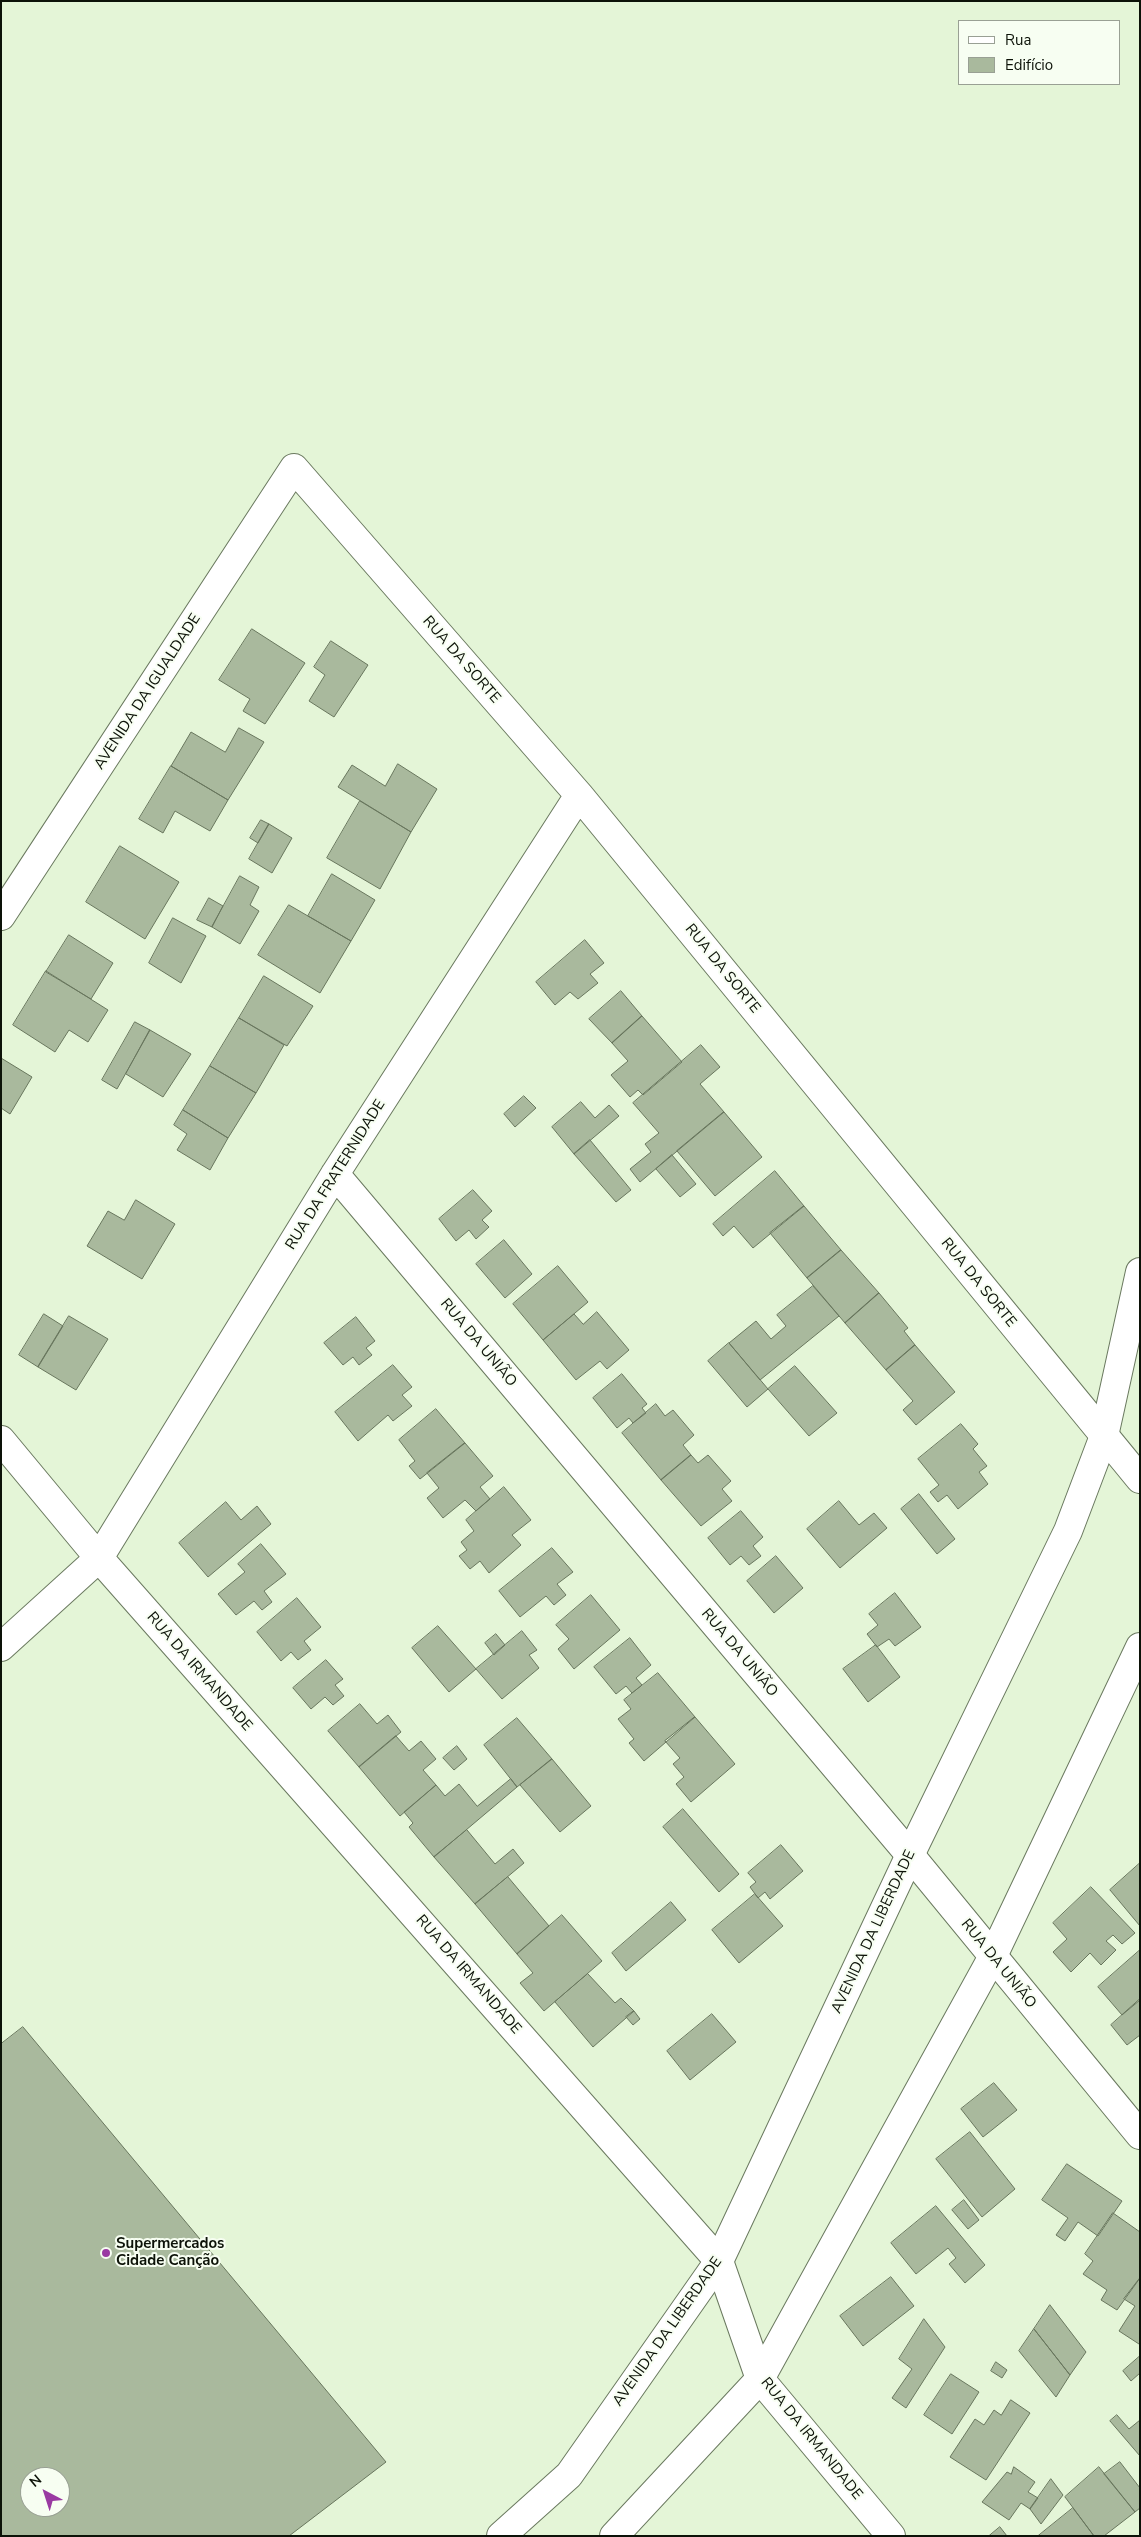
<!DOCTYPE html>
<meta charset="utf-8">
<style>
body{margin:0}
#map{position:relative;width:1141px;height:2537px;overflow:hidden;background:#e4f5d7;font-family:"Nunito Sans",sans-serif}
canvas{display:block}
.frame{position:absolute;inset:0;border:2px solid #0c1208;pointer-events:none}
.legend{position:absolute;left:958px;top:20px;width:162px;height:65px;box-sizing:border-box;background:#f7fef2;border:1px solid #99a094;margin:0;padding:6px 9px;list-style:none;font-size:15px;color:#0c1208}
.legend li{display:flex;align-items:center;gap:10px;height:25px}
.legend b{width:25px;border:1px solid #99a094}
.north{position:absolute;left:20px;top:2467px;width:50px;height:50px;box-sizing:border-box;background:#f7fef2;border:1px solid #99a094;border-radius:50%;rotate:320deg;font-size:14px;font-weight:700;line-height:20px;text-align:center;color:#0c1208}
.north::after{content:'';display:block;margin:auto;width:18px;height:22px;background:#9a3aa2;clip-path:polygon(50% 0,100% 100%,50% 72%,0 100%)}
</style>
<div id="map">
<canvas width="1141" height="2537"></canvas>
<div class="frame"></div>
<ul class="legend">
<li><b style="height:6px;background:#fff"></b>Rua</li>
<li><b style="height:14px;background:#a9b99d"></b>Edifício</li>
</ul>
<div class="north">N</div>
</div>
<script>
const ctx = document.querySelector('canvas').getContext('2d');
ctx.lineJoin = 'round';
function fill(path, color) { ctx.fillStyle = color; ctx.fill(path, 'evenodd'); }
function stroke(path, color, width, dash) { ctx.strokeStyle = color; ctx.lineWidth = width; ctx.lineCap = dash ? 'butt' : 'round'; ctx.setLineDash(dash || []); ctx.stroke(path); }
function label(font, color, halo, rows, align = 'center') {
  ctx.font = font + ' "Nunito Sans",sans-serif'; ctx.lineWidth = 4; ctx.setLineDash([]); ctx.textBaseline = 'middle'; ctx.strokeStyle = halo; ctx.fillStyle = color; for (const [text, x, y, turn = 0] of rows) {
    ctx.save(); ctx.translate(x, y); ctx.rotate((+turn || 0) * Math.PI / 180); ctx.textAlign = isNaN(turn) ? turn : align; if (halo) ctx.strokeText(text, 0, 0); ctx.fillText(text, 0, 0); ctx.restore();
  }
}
const building = new Path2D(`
 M252,629l53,34 -40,61 -22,-13 7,-12 -31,-19z
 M331,641l37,24 -34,52 -25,-16 16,-26 -11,-8z
 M239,728l25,14 -36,58 -57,-34 20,-34 34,20z
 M398,764l39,25 -26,43 -73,-45 14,-22 33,21z
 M171,766l57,34 -18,31 -35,-20 -12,22 -24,-14z
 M360,801l51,31 -31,57 -53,-31z
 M261,820l8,4 -11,19 -8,-5z
 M269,824l23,14 -20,35 -23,-14z
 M120,846l59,36 -34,57 -59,-37z
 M332,874l43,26 -24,41 -43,-25z
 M240,876l19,11 -9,18 9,6 -19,33 -28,-17z
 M209,898l14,8 -11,21 -15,-7z
 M289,905l62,36 -31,52 -62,-38z
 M173,918l33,18 -25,47 -32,-20z
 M69,935l44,28 -22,36 -45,-27z
 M585,940l19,23 -14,11 8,9 -20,16 -8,-7 -15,13 -19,-23z
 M46,971l62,39 -20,32 -19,-12 -14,22 -42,-27z
 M264,976l49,30 -26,40 -48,-28z
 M621,991l21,25 -30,27 -23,-24z
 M642,1016l40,46 -39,33 -5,-5 -8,7 -19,-22 17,-14 -16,-18z
 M239,1018l45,27 -28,48 -46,-27z
 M135,1022l15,8 -33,59 -15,-9z
 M150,1030l41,24 -28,43 -37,-23z
 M701,1045l19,22 -20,17 24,28 -84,70 -10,-13 21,-17 -6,-8 14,-11 -26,-30z
 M1,1058l31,19 -22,37 -9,-6z
 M210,1066l46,27 -28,45 -45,-28z
 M524,1096l12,12 -21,19 -11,-13z
 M581,1102l14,16 14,-13 10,11 -45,38 -22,-27z
 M183,1110l45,28 -18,32 -33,-20 10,-16 -13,-9z
 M724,1112l38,45 -47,39 -38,-45z
 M590,1140l41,50 -15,12 -42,-48z
 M672,1155l24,29 -16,13 -24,-28z
 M775,1171l29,35 -51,42 -19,-22 -11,10 -10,-12z
 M473,1190l19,21 -10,9 7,7 -13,12 -7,-9 -13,11 -17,-22z
 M136,1200l39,24 -33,55 -55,-33 21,-35 16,9z
 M804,1206l37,44 -34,28 -37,-45z
 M504,1240l28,34 -27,24 -29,-34z
 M841,1250l38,43 -34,30 -38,-45z
 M558,1266l30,36 -45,38 -30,-36z
 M813,1286l26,30 -79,64 -31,-37 27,-22 15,18 15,-13 -9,-11z
 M879,1293l29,35 -4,3 11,14 -29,25 -41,-47z
 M597,1312l32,38 -22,19 -7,-8 -24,19 -33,-40 31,-26 9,10z
 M44,1314l19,12 -25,41 -19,-12z
 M69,1316l39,23 -32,51 -38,-23z
 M356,1317l19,24 -9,7 6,7 -13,10 -6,-8 -10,8 -19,-22z
 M729,1343l39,46 -21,18 -39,-46z
 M915,1345l40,47 -39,33 -13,-15 10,-9 -27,-31z
 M393,1365l19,22 -10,8 10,11 -19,15 -5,-6 -30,26 -23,-29z
 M795,1366l42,47 -28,23 -41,-47z
 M622,1374l25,30 -5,4 4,5 -13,10 -4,-5 -12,10 -24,-30z
 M656,1404l9,12 8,-6 21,25 -11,10 8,10 -30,25 -39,-47z
 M436,1409l29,34 -45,36 -11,-13 6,-5 -16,-21z
 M961,1424l17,20 -5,5 14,17 -8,6 9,12 -30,25 -11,-14 -9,7 -8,-10 9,-7 -21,-26z
 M465,1443l28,33 -13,11 10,12 -14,12 -11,-11 -22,18 -16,-20 12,-10 -12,-15z
 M691,1455l7,8 10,-8 23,26 -9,8 10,12 -31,25 -40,-46z
 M504,1487l27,33 -19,15 9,10 -32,28 -9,-12 -10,8 -11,-13 8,-6 -6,-8 13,-11 -8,-11z
 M919,1494l36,45 -18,15 -36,-45z
 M839,1501l20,24 15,-12 13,15 -47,40 -33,-39z
 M226,1502l15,18 16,-14 14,18 -63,53 -29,-34z
 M741,1511l22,26 -10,9 8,10 -12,9 -8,-9 -11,9 -22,-27z
 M261,1544l25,30 -22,17 8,11 -10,8 -8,-9 -18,14 -18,-21 27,-22 -7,-8z
 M552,1548l21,24 -16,12 9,11 -12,10 -8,-9 -26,21 -21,-26z
 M776,1556l27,32 -29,25 -27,-32z
 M895,1593l26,34 -26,19 -6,-7 -12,8 -10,-13 11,-9 -9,-11z
 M591,1595l29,35 -46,39 -16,-20 11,-10 -13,-14z
 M297,1598l24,29 -17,14 7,9 -13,10 -7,-8 -10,9 -24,-29z
 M438,1626l38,43 -27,23 -37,-44z
 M522,1631l15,19 -8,5 10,13 -37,31 -26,-30z
 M496,1634l9,11 -11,10 -9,-12z
 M630,1638l21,27 -15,13 6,7 -10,8 -6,-7 -10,8 -22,-27z
 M876,1645l24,32 -32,25 -25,-33z
 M326,1660l17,19 -8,6 9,11 -11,9 -8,-8 -14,12 -18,-21z
 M658,1673l37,44 -51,44 -15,-18 5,-4 -16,-20 13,-10 -7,-9z
 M360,1704l17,20 11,-9 13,17 -42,35 -31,-36z
 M695,1717l40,47 -44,38 -15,-18 8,-7 -11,-13 7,-6 -15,-17z
 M517,1718l35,41 -35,28 -33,-42z
 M396,1736l13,15 12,-10 15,18 -13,11 13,15 -36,31 -41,-49z
 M457,1746l10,13 -13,11 -11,-12z
 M552,1759l39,47 -31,26 -40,-47z
 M511,1779l6,8 -83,70 -25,-30 4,-4 -9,-11 32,-27 9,11 14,-12 18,22z
 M683,1809l56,65 -20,18 -56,-65z
 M467,1830l28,34 18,-15 11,14 -49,41 -41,-47z
 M781,1845l22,26 -33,28 -5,-7 -7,6 -8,-11 6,-5 -8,-9z
 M1140,1863v63l-30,-36z
 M508,1877l41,49 -32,28 -42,-50z
 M1091,1887l44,46 -13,11 -9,-9 -7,6 10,9 -15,15 -11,-12 -19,19 -18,-20 14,-13 -14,-16z
 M755,1894l28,32 -44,37 -27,-33z
 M671,1902l15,18 -60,51 -14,-18z
 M562,1915l40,46 -58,50 -24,-28 13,-10 -16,-19z
 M1140,1950v50l-18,15 -24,-28z
 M588,1974l27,29 6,-5 13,13 -41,36 -38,-45z
 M1140,1999v36l-13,10 -16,-20z
 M634,2011l6,8 -7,6 -7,-8z
 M712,2014l24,28 -46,38 -23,-29z
 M23,2027l363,435 -97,74h-288v-492zM30,2477h30v30h-30z
 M994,2083l23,27 -34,27 -22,-28z
 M970,2132l45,57 -33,28 -46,-58z
 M1067,2164l55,37 -24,35 -20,-14 -13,19 -9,-6 12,-17 -26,-18z
 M964,2200l15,20 -11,9 -16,-19z
 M936,2206l49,59 -20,18 -16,-19 7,-6 -8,-10 -32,26 -25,-31z
 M1113,2213l27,19v46l-23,32 -16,-10 6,-10 -24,-16 10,-13 -8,-7z
 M891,2277l23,29 -51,40 -23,-30z
 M1140,2278v65l-1,1 -20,-13 16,-25 -11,-7z
 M1050,2305l36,47 -16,23 -36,-46z
 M924,2319l21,28 -39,61 -14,-10 20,-29 -13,-10z
 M1034,2329l36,46 -14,22 -37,-46z
 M1140,2356v17l-9,8 -8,-10z
 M996,2362l11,8 -5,8 -11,-7z
 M951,2374l28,18 -27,42 -28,-19z
 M1011,2400l19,13 -44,67 -36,-23 25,-38 9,6 10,-15 7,5z
 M1117,2415l12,14 11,-9v36l-30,-35z
 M1120,2462l20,26v20l-5,4 -31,-38z
 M1014,2467l21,15 -7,10 10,6 -8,11 -9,-6 -12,17 -27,-18 25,-30 4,2z
 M1099,2467l36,45 -31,24h-10l-29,-39z
 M1051,2479l12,16 -22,29 -11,-15z
 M1073,2508l21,28h-56z
 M1000,2527l7,9h-18z`);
const street = new Path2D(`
 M1,916l293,-448 285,327 561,684
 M335,1174l575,681 230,280
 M1,1440l98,118 620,703 41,118 131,157
 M1,1647l98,-89 236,-384 244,-379`);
const secondary = new Path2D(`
 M501,2536l68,-61 150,-214 191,-406 158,-324 36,-95 36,-164
 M614,2536l146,-157 232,-421 148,-311`);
const markers = [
 [106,2253,5,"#9a3aa2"]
];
const streetNames = [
 ["RUA DA SORTE",461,660,49],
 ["AVENIDA DA IGUALDADE",148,692,-57],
 ["RUA DA SORTE",722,969,51],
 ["RUA DA FRATERNIDADE",336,1175,-58],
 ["RUA DA SORTE",978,1283,51],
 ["RUA DA UNIÃO",478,1343,50],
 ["RUA DA UNIÃO",739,1653,50],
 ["RUA DA IRMANDADE",199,1672,49],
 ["AVENIDA DA LIBERDADE",874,1932,-65],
 ["RUA DA UNIÃO",998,1964,51],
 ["RUA DA IRMANDADE",468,1975,49],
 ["AVENIDA DA LIBERDADE",668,2332,-55],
 ["RUA DA IRMANDADE",811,2439,51]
];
const poiNames = [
 ["Supermercados",116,2244],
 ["Cidade Canção",116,2261]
];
fill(building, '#a9b99d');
stroke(building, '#68765d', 1);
stroke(street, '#6a795f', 30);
stroke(secondary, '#6a795f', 30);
stroke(street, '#fff', 28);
stroke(secondary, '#fff', 28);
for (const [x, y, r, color] of markers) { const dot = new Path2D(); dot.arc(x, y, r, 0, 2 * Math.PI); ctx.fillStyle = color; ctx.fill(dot); stroke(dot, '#f7fef2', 2); }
label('15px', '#0c1208', '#f7fef2', streetNames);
label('bold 15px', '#0c1208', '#f7fef2', poiNames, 'left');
</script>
